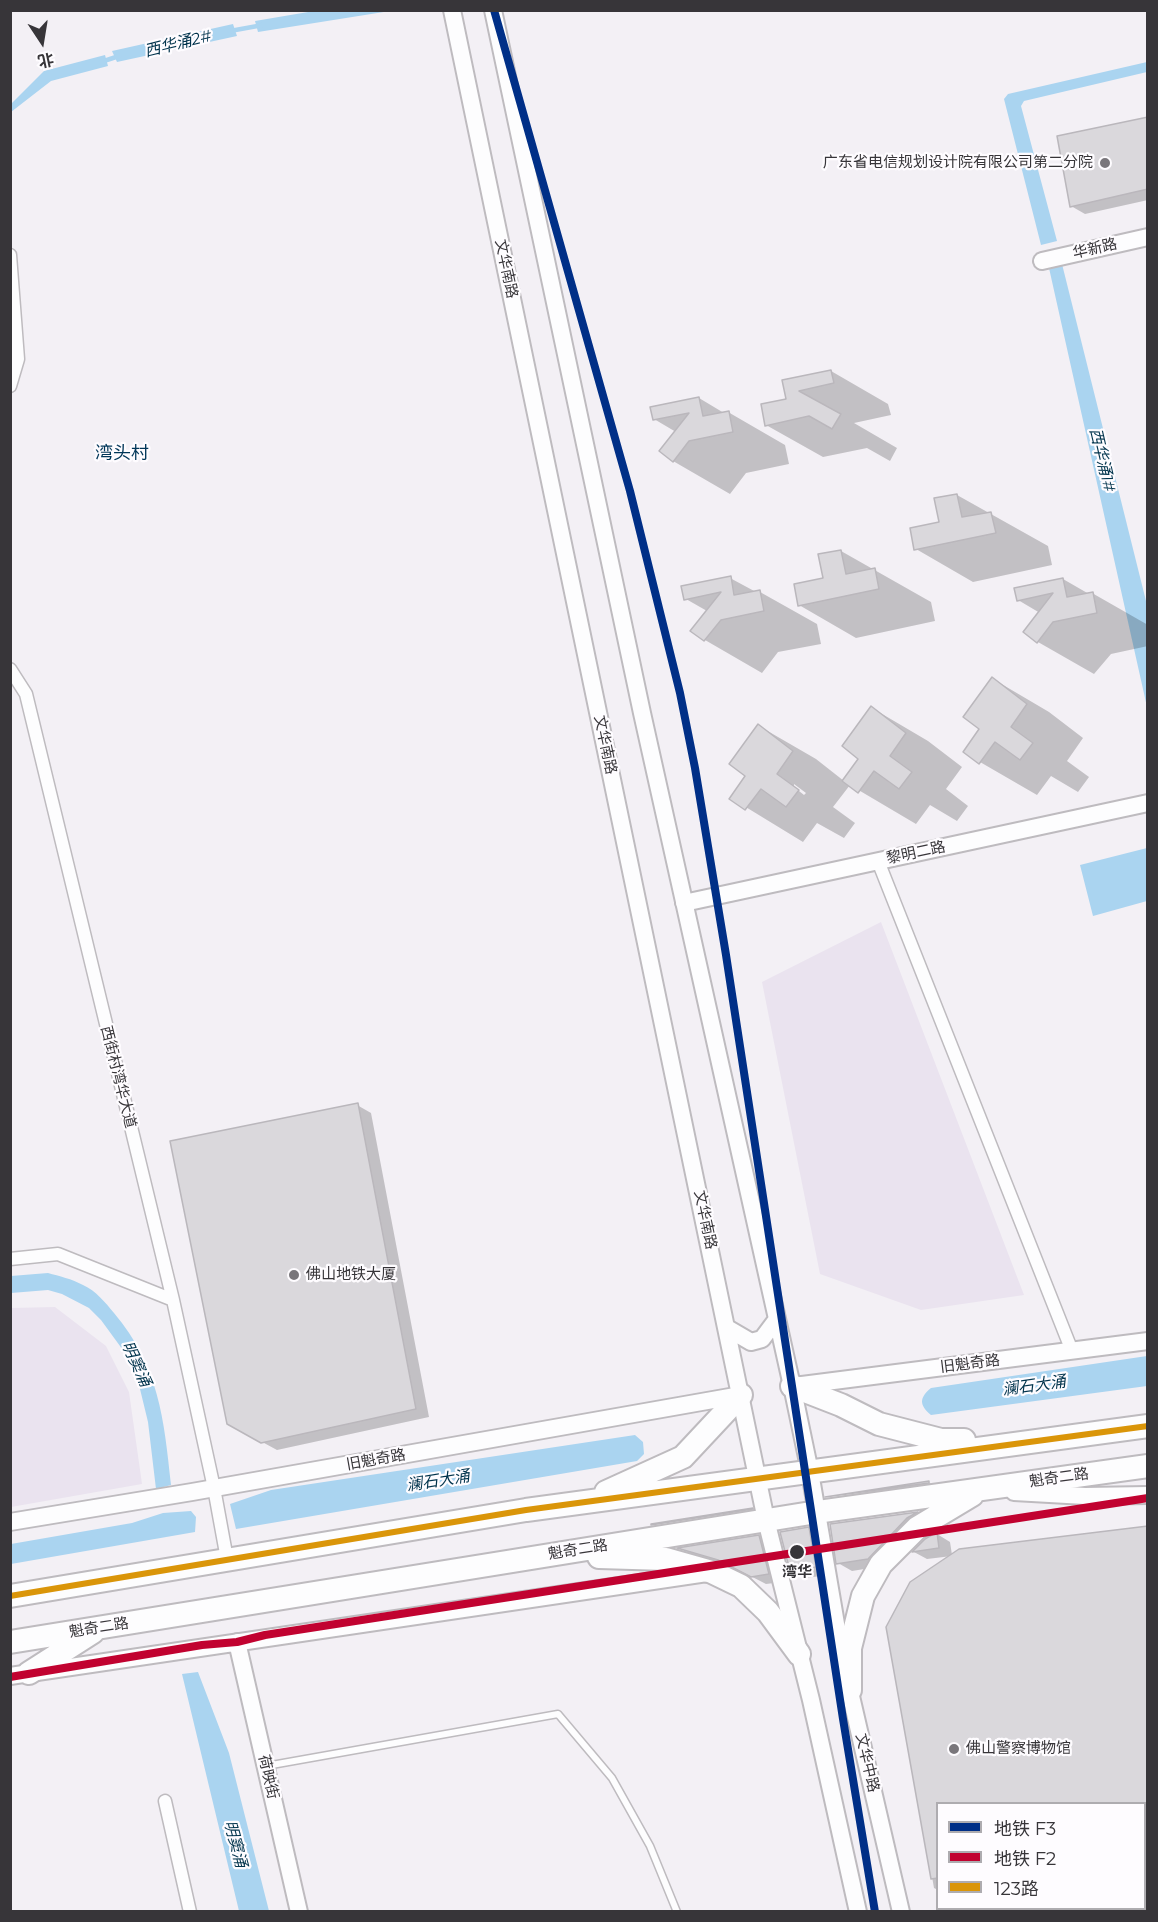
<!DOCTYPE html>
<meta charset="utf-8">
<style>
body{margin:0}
#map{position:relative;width:1158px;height:1922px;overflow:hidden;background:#f3f0f5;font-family:Montserrat,"Noto Sans SC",sans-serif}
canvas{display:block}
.frame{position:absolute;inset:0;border:12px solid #373539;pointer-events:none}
.legend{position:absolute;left:936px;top:1802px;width:210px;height:108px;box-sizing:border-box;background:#fefcff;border:2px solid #aeacb0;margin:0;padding:8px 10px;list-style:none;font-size:18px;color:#373539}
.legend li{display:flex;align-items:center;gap:12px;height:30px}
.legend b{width:30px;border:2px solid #aeacb0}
.north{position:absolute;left:12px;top:12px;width:60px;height:60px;-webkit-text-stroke:4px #fefcff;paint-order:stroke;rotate:168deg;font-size:16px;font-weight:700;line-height:24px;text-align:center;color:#373539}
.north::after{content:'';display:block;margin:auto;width:21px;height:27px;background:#373539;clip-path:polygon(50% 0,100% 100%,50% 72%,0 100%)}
</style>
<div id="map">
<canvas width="1158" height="1922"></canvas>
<div class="frame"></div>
<ul class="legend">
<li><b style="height:8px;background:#002f87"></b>地铁 F3</li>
<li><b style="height:8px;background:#c10230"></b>地铁 F2</li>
<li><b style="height:8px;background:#da9509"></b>123路</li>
</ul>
<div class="north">北</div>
</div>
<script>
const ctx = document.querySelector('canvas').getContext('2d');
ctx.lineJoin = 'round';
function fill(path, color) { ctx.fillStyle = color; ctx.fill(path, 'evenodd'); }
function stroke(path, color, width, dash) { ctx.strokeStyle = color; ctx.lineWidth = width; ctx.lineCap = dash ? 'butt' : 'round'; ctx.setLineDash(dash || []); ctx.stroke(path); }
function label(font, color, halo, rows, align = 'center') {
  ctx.font = font + ' Montserrat,"Noto Sans SC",sans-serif'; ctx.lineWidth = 4.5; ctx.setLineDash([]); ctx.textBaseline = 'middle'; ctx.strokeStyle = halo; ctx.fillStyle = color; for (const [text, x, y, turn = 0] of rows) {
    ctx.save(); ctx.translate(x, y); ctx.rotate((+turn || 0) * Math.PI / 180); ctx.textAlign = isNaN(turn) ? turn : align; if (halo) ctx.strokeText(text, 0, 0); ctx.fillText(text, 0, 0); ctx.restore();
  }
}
const built = new Path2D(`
 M881,922l143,373 -103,15 -101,-36 -58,-292z
 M55,1307l51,39 23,46 13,92 -131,23v-199z`);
const water = new Path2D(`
 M314,11v-1l76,1 -132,21 -3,-11z
 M233,24l4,12 -120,26 -5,-11z
 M105,55l3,11 -57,15 -40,31v-8l33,-33z
 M1147,62v10l-123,29 -3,5 36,135 -16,4 -37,-146 4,-5z
 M1062,264l85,341v102l-98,-439z
 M1147,848v53l-54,15 -13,-51z
 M48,1273c11,3 24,6 35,12 13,6 22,17 31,28 45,53 50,106 57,172l-15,4 -8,-67 -8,-33 -12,-32 -27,-37 -12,-12 -27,-14 -14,-4 -37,3v-17z
 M1147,1356v30l-216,29c-12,-10 -12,-17 0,-27z
 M635,1435l8,7 1,12 -7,7 -401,68 -6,-25 41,-14z
 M191,1511l5,6 -1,15 -184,32v-20l121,-21 31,-10z
 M198,1672l31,81 40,158h-30l-57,-237z`);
const shadow = new Path2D(`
 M1148,119v81l-63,14 -14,-8z
 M831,371l57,33 3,11 -37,8 43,25 -7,13 -23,-13 -44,9 -57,-32 22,-25 -4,-19z
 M699,398l25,15 4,-1 57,33 4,19 -43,9 -16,21 -57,-33 3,-29 -22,-13z
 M957,495l91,51 4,19 -79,17 -57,-33 25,-26z
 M841,551l90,51 4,19 -79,17 -57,-33 25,-25z
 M730,578l26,14h4l57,32 4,20 -43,8 -16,21 -57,-33 -13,-10 15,-19 -21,-12z
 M1063,579l26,15 3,-1 56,32v21l-37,8 -17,20 -56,-32 2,-29 -22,-13z
 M993,679l56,33 34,26 -16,23 22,16 -11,15 -27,-16 -14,19 -57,-33z
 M872,708l56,33 34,26 -16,22 22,17 -11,15 -27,-16 -14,19 -66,-39 -17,22 22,16 -11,15 -27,-15 -14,19 -72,-44 16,-22 12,-50 57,33 28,22 16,-23zM794,784l12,9 -2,2 -10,-8z
 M357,1105l14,8 58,304 -152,33 -37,-20z
 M928,1482l14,8 -102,14 -11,-6z
 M753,1510l11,6 -97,16 -11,-6z
 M918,1513l12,7 -47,46 -31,5 -14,-8 -7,-38z
 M1148,1527v325l-4,1v-49h-206v86l-4,-2 -46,-261 64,-71 -25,3 -13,-7 12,-12 11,-6 13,8 2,13z
 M808,1529l14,8 7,38 -24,3 -14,-8z
 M759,1537l14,8 9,37 -16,2 -33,-17 -40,-12 -11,-6z`);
const stream = new Path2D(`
 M230,31l33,-6
 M101,62l18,-6`);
const building = new Path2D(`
 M1148,117v72l-78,18 -13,-71z
 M831,370l3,13 -35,8 42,23 -9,15 -23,-13 -44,10 -4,-22 25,-5 -4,-19z
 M699,397l4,19 26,-5 4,21 -44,9 -16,21 -14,-11 30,-38 -36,7 -3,-13z
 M957,494l5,23 29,-5 5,21 -82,17 -4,-22 29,-6 -5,-24z
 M841,550l5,24 29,-6 4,21 -81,17 -4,-22 29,-6 -5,-24z
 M731,576l3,19 26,-5 4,21 -43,9 -17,21 -14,-10 31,-39 -37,8 -3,-14z
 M1063,578l4,19 26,-5 4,21 -44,9 -16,21 -14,-11 30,-39 -36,8 -3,-13z
 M992,677l35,27 -16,23 22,16 -13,17 -25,-18 -16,22 -16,-12 16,-23 -16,-12z
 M871,706l35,27 -16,23 22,16 -13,17 -25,-18 -16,22 -16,-12 16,-22 -16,-13z
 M758,724l35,27 -16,23 22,16 -13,17 -25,-18 -16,21 -16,-11 16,-23 -16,-12z
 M358,1103l58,306 -155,34 -34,-19 -57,-283z
 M929,1481v2l-104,14z
 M753,1508v1l-102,16v-1z
 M918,1512l-11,6 -39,41 -32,5 -6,-40z
 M1148,1526v277h-210v75l-7,1 -45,-252 24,-45 49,-33z
 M809,1527l7,40 -26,4 -10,-39z
 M937,1532l2,16 -27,4 13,-13z
 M759,1535l10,39 -18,3 -33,-17 -41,-12z`);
const lane = new Path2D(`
 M266,1766l292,-52 54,64 38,68 27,66`);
const street = new Path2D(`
 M10,255l8,104 -8,27
 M10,669l16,25 147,606 41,188 13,71
 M878,861l194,490
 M10,1259l48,-5 115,46
 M165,1801l25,111`);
const secondary = new Path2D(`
 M452,10l314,1510 45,180 47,212
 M493,10l149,703 150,673 18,86 31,181 60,259
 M1042,261l106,-24
 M684,903l464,-100
 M727,1328l24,14 11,-3 15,-20
 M794,1386l354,-45
 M1014,1492l71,4 63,-1
 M10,1522l182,-30 549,-97
 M237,1642l62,270
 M10,1676l697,-103`);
const highway = new Path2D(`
 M792,1386l49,19 38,19 62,16h23
 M606,1492l77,-35 58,-62
 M599,1557l67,2 46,13 29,14 27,26 31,42
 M10,1596l516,-86 622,-84
 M10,1642l807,-130 331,-46
 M29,1673l64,-41
 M850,1690v-42l13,-52 18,-32 36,-36 55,-33`);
const bus1 = new Path2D(`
 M10,1596l516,-86 622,-84`);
const metro1 = new Path2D(`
 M494,10l136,481 50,202 15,75 31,187 117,764 32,193`);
const metro2 = new Path2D(`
 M10,1677l192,-32 35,-3 28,-7 883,-137`);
const markers = [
 [1105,163,6,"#79767b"],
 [294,1275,6,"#79767b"],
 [797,1552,8,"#373539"],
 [954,1749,6,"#79767b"]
];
const poiNames = [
 ["广东省电信规划设计院有限公司第二分院",1093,163,"right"],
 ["佛山地铁大厦",306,1275],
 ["佛山警察博物馆",966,1749]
];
const streetNames = [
 ["华新路",1095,249,-13],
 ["文华南路",506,269,78],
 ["文华南路",605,745,78],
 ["黎明二路",916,853,-12],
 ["西街村湾华大道",118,1077,76],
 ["文华南路",705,1220,78],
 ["旧魁奇路",970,1364,-7],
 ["旧魁奇路",376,1460,-10],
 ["魁奇二路",1059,1478,-8],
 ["魁奇二路",578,1550,-9],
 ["魁奇二路",99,1628,-9],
 ["文华中路",867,1763,77],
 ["荷映街",268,1777,77]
];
const stopNames = [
 ["湾华",797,1573]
];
const waterNames = [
 ["西华涌2#",178,44,-14],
 ["西华涌1#",1102,460,77],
 ["明窦涌",136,1364,65],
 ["澜石大涌",1034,1386,-8],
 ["澜石大涌",438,1481,-9],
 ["明窦涌",235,1844,75]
];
const quarterNames = [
 ["湾头村",122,454]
];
fill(built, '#eae3ef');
fill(water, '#aad4f0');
fill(shadow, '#0003');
stroke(stream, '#aad4f0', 4.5);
fill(building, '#dad8dc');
stroke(building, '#bab7bc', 1.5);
stroke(lane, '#bebbbf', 9);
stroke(street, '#bebbbf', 15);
stroke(secondary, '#bebbbf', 20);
stroke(highway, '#bebbbf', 26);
stroke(lane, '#fdfdfe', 6);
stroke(street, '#fdfdfe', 12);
stroke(secondary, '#fdfdfe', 16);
stroke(highway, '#fdfdfe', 22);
stroke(bus1, '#da9509', 6);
stroke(metro1, '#002f87', 8);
stroke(metro2, '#c10230', 8);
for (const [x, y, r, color] of markers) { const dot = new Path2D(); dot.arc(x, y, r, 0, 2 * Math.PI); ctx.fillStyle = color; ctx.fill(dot); stroke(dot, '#fefcff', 2); }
label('15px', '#373539', '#fefcff', poiNames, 'left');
label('15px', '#373539', '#fefcff', streetNames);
label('bold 15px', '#373539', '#fefcff', stopNames);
label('italic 16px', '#00334c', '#fefcff', waterNames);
label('18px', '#003658', '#fefcff', quarterNames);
</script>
